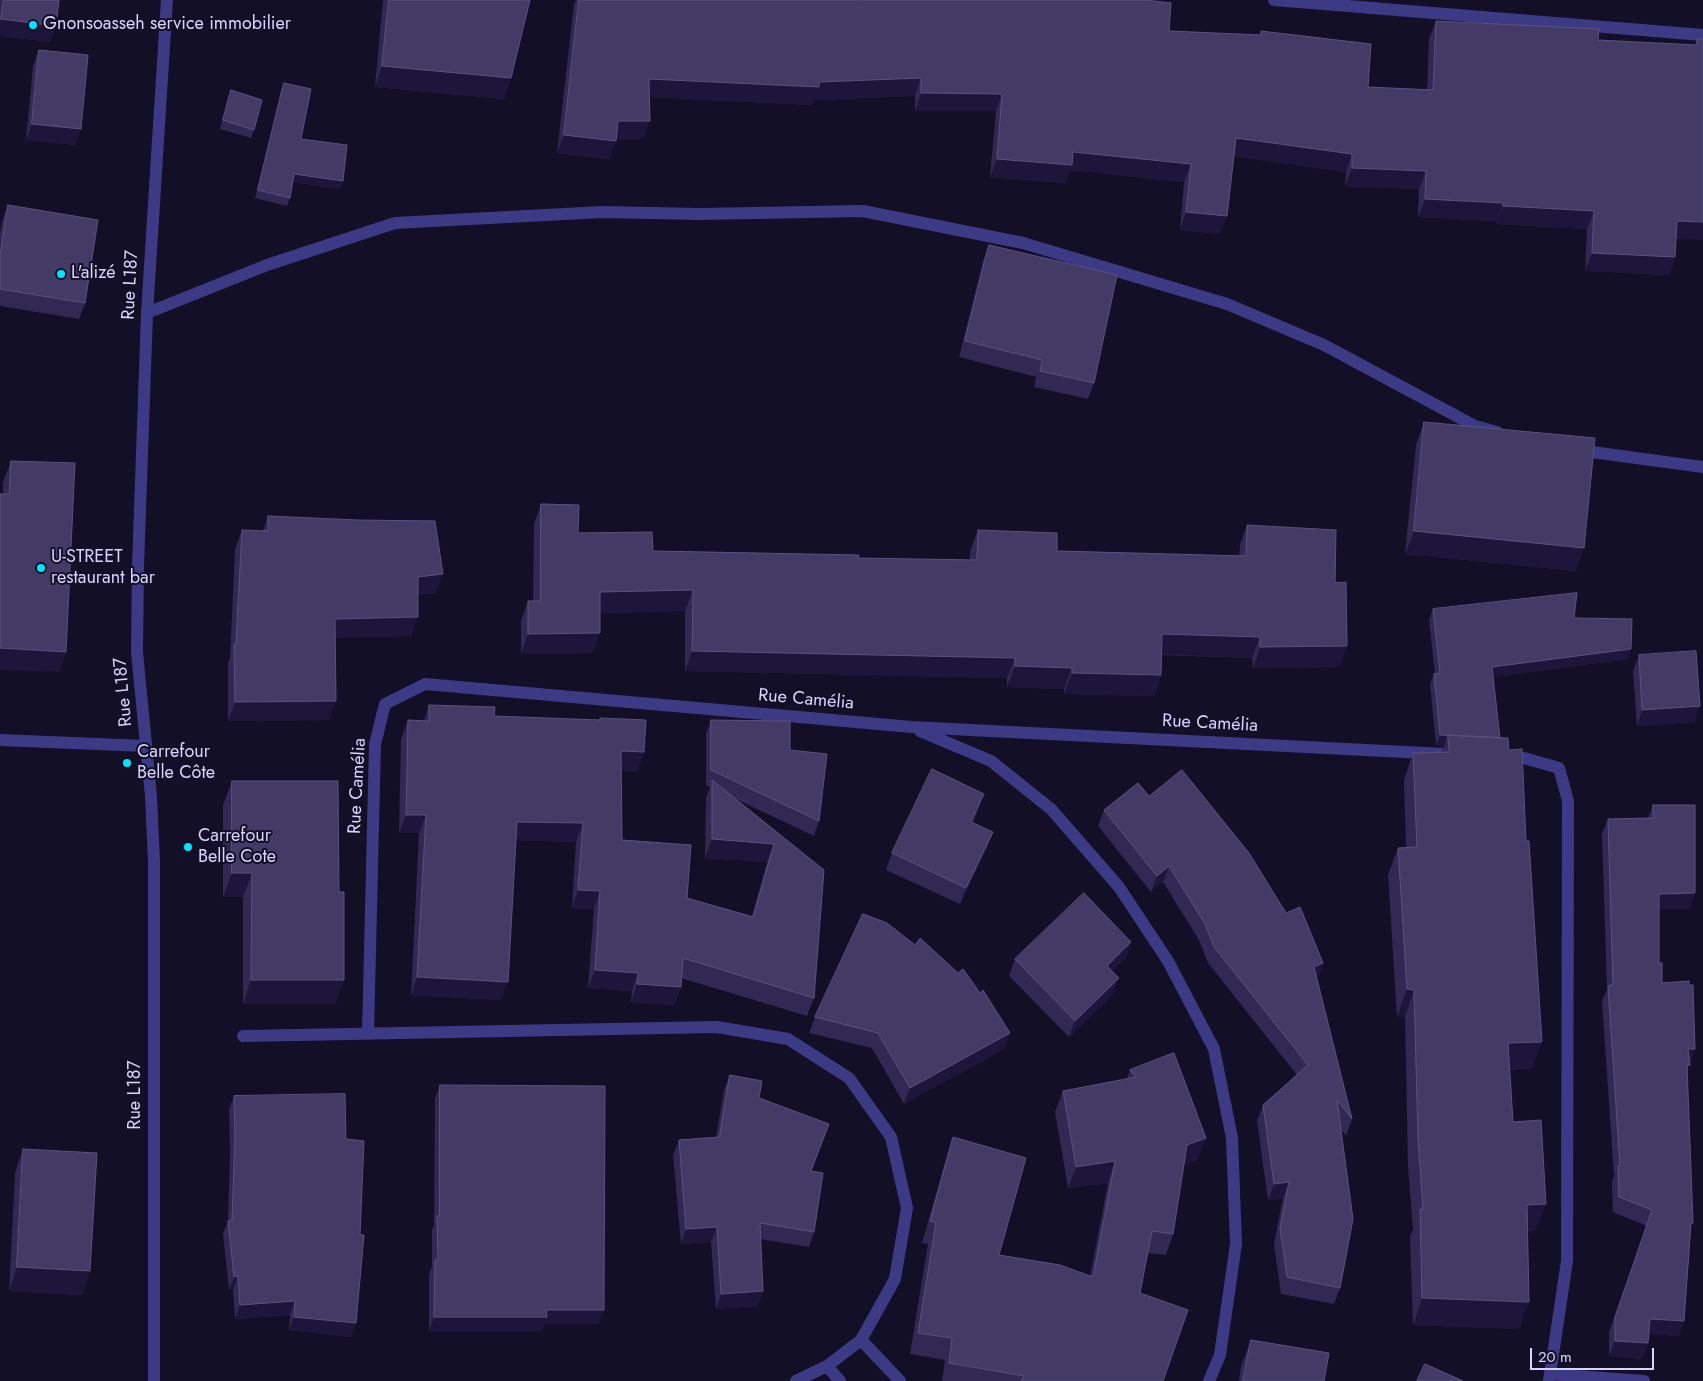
<!DOCTYPE html>
<meta charset="utf-8">
<style>
body{margin:0}
#map{position:relative;width:1703px;height:1381px;overflow:hidden;background:#130f26;font-family:Jost,sans-serif}
canvas{display:block}
.scale{position:absolute;left:1530px;top:1348px;width:124px;height:22px;box-sizing:border-box;border:2px solid #d9d4ff;border-top:0;padding-left:6px;font-size:15px;line-height:18px;white-space:nowrap;color:#d9d4ff;-webkit-text-stroke:4px #130f26;paint-order:stroke}
</style>
<div id="map">
<canvas width="1703" height="1381"></canvas>
<div class="scale">20 m</div>
</div>
<script>
const ctx = document.querySelector('canvas').getContext('2d');
ctx.lineJoin = 'round';
function stroke(path, color, width, dash) { ctx.strokeStyle = color; ctx.lineWidth = width; ctx.lineCap = dash ? 'butt' : 'round'; ctx.setLineDash(dash || []); ctx.stroke(path); }
function fill(path, color) { ctx.fillStyle = color; ctx.fill(path, 'evenodd'); }
function label(font, color, halo, rows, align = 'center') {
  ctx.font = font + ' Jost,sans-serif'; ctx.lineWidth = 4; ctx.setLineDash([]); ctx.textBaseline = 'middle'; ctx.strokeStyle = halo; ctx.fillStyle = color; for (const [text, x, y, turn = 0] of rows) {
    ctx.save(); ctx.translate(x, y); ctx.rotate((+turn || 0) * Math.PI / 180); ctx.textAlign = isNaN(turn) ? turn : align; if (halo) ctx.strokeText(text, 0, 0); ctx.fillText(text, 0, 0); ctx.restore();
  }
}
const minor = new Path2D(`
 M1274,0l429,35
 M147,313l120,-48 128,-42 207,-11 98,2 163,-3 160,32 204,61 97,41 151,81 22,6
 M1577,450l126,17
 M920,731l71,30 60,48 68,78 49,74 46,88 18,89 4,106 -16,111 -11,26
 M0,740l146,6
 M1506,757l18,1 35,10 9,33 -1,460 -18,120
 M368,1033l7,-289 10,-40 40,-20 487,43 532,27
 M243,1036l474,-9 71,12 61,39 42,59 16,71 -12,71 -34,61 -34,26 -31,15
 M861,1340l39,41
 M827,1366l13,15
 M1550,1374l94,7
 M154,1381v-519l-3,-66 -14,-144 1,-86 9,-253 20,-313`);
const wall = new Path2D(`
 M0,0h59l-3,26 -6,16 -50,-6z
 M383,0h147l-26,99 -129,-12z
 M576,0h569l24,31 91,4 1,-4 107,56 59,3 2,-51 7,-18 162,19 97,5 2,-6h6l-27,200 -1,18 -6,18 -84,-4 2,-42 -91,-5 1,-3 -79,-4 1,-28 -74,-3 1,-14 -112,-16 -14,78 -40,-4 4,-48 -114,-12 -5,13 -75,-6 6,-66h-81v-15l-101,4 -2,5 -163,-8 -6,42h-27l-7,20 -52,-6 17,-149z
 M39,50l36,95 -49,-5 7,-74z
 M284,83l17,56 42,42 -3,8 -47,-7 -3,16 -3,8 -32,-8 26,-107z
 M231,90l23,40 -3,8 -31,-9z
 M8,205l77,98 -6,16 -79,-13v-72l2,-13z
 M989,245l105,138 -6,16 -54,-12 2,-10 -77,-20 24,-96z
 M1424,422l152,149 -171,-17 11,-109z
 M11,461l55,191 -7,20 -56,-178v-12z
 M541,504l37,29 75,18 205,7 112,2v-9l8,-21 79,21 182,5 1,-11 7,-20 88,58 12,63 -8,21 -86,1 -1,-10 -91,-3v20l-7,21 -90,-2v-5l-57,-2v-9l-322,-7v-60l-85,2v20l-8,20 -71,1v-33l7,-20h5l1,-77z
 M268,516l168,77 -18,2 -7,41 -76,1 -6,83 -101,1v-58l2,-5 5,-109 7,-19 21,1z
 M1433,609l141,9 54,41 -135,18 39,391 -23,2 4,52 23,108 -8,1 -9,98 -106,-4 -3,-89 3,-6 -5,-64 -3,-149 -8,-1 -9,-141 10,-27h8l-2,-68 9,-27 28,-1 3,-6 -8,-1 -6,-61 4,-10h1l-6,-54z
 M1639,655l61,51 -6,16 -57,4 -4,-55z
 M429,705l65,11 106,4v-2l38,53 -17,-1 1,70 65,58 65,18 15,-54 -62,-4 1,-60 4,-11 -4,-2v-51l5,-14 79,30 29,71 -5,15 -78,-37 88,71 -10,128 -7,18 -126,-38v9l-7,18 -43,-3 1,-11 -44,-3 6,-79 -22,-1 4,-66 -61,-2 -14,160 -90,-5 8,-162h-20l2,-94 7,-19 16,1z
 M232,781l107,111 5,88 -9,24h-92v-107h-20v-92z
 M1149,796l137,117 37,50 -6,17 35,139 -6,17 -5,-7 -1,159 -6,16 -53,-10 -7,-50 9,-46 -15,2 -11,-79 6,-16 34,-30 -89,-112 -9,-23 -36,-58 -12,10 -53,-66 6,-16z
 M1653,805l37,104h-31v54l3,20 33,66 -8,22 4,158 -7,92 -5,15 -31,-2v9l-6,16 -33,-3v-24l38,-106 -34,-14 -1,-31 2,-4 -12,-176 5,-11 -5,-156 6,-15 40,-1z
 M978,810l-5,13 20,9 -6,16 -27,56 -74,-34 6,-17z
 M1131,942l-5,16 -14,13 1,23 -44,43 -60,-61 6,-17z
 M915,945l65,48 30,40 -6,16 -100,55 -32,-56 -63,-15 6,-16z
 M1174,1053l24,106 -14,5 -11,70 -7,21 -18,-2 -8,40 23,88h-221l3,-21 -35,-6 18,-110 -6,-1 24,-84 7,-22 46,118 91,21 18,-93 -40,5 -13,-76 8,-21 64,-12 3,-9z
 M730,1075l29,23 52,73 3,61 -5,15 -49,-8 3,52 -6,15 -41,3 -5,-67 -30,2 -8,-89 6,-15 37,-2 8,-48z
 M440,1085l159,239h-55l-2,7h-113v-57l3,-8v-36l2,-5 1,-126z
 M234,1096l112,43 10,184 -5,14 -62,-7 1,-15 -55,4 -2,-29h-4l-6,-56 5,-13 2,-68 -1,-43z
 M23,1149l67,122 -8,24 -73,-4 6,-118z
 M1251,1340l73,41h-85l2,-15z`);
const shadedWall = new Path2D(`
 M1,19l55,7 -6,16 -50,-6v-14z
 M382,66l129,12 -7,21 -129,-12z
 M921,78l-6,18 -101,4 -2,5 -170,-8 7,-18 170,3z
 M921,93l81,1 -6,17h-81z
 M618,121h32l-7,18h-32z
 M32,124l49,5 -6,16 -49,-5z
 M564,135l52,6 -7,18 -52,-6z
 M1236,138l116,16 -6,18 -117,-16z
 M1073,152l118,12 -7,18 -114,-12 -5,13 -75,-6 7,-18z
 M1352,168l74,3 -7,18 -74,-3z
 M294,174l49,7 -3,8 -49,-7z
 M1425,199l78,4 -6,18 -79,-4z
 M1503,206l91,5 -7,18 -91,-5z
 M1186,212l41,4 -7,18 -40,-4z
 M1677,221l26,1v18l-33,-1z
 M1592,253l83,4 -6,18 -84,-4z
 M1414,531l170,17 -8,23 -171,-17z
 M443,574l-7,19 -25,3 7,-19z
 M693,590l-8,21 -93,2 8,-21z
 M418,617l-7,19 -83,2 7,-19z
 M600,633l-8,20 -71,1 7,-20z
 M1162,634l98,3 -8,21 -98,-4z
 M1347,646l-8,21 -86,1 7,-21z
 M0,648l66,4 -7,20 -59,-2z
 M1631,649l-3,10 -140,19 4,-11z
 M692,651l323,7 -8,20 -322,-7z
 M1015,666l57,2 -8,21 -57,-2z
 M1072,673l89,2 -7,21 -90,-2z
 M336,701l-7,19 -101,1 7,-19z
 M1700,706l-6,16 -57,4 5,-16z
 M1440,735h8l-4,11 -8,-1z
 M621,751l23,1 -6,19 -24,-2z
 M984,794l-6,16 -13,28 6,-16z
 M406,815h20l-7,18h-20z
 M517,822l66,1 -7,19 -66,-2z
 M993,832l-6,16 -27,56 6,-16z
 M712,839l62,5 -7,18 -62,-4z
 M1169,866l-6,16 -12,10 6,-16z
 M232,873h20l-9,24h-20z
 M578,890l22,1 -6,18 -22,-1z
 M1695,893l-5,16h-36l5,-15z
 M1131,942l-5,16 -25,24 6,-16z
 M1323,963l-6,17 -3,-13z
 M595,970l43,3 -6,18 -44,-3z
 M417,977l91,5 -7,18 -90,-5z
 M1119,978l-6,16 -44,43 6,-16z
 M251,980h93l-9,24h-92z
 M637,984l44,3 -7,18 -43,-3z
 M1407,989l7,1 -9,27 -8,-1z
 M1010,1033l-6,16 -100,55 6,-16z
 M1542,1042l-10,26 -34,2 10,-27z
 M1688,1049h7l-6,15z
 M1206,1138l-8,21 -18,7 7,-21z
 M1115,1161l-7,22 -40,5 8,-21z
 M1289,1182l-6,16 -15,2 6,-16z
 M1546,1204l-10,26 -18,2 9,-27z
 M717,1227l-6,15 -30,2 5,-15z
 M17,1267l73,4 -8,24 -73,-4z
 M238,1276l-5,14h-4l5,-13z
 M763,1291l-6,15 -41,3 5,-15z
 M1422,1298l107,4 -10,27 -106,-4z
 M295,1301l-5,14 -55,4 5,-14z
 M546,1310h58l-5,14h-55l-2,7h-113l5,-14z
 M294,1317l62,6 -5,14 -62,-7z
 M1650,1319l34,2 -5,15 -35,-2z
 M1615,1341l33,2 -6,16 -33,-3z`);
const building = new Path2D(`
 M4,0h55l-3,26 -55,-7z
 M389,0h141l-19,78 -129,-12z
 M579,0h566l26,3 -2,28 92,4v-4l110,13 -3,43 65,3 3,-69 163,8 -1,11 99,5v-6h6v183l-26,-1 -2,36 -83,-4 2,-42 -91,-5v-3l-78,-4 1,-28 -74,-3v-14l-116,-16 -9,78 -41,-4 5,-48 -118,-12 -1,13 -75,-6 5,-65 -81,-1v-15l-102,4v5l-170,-8 1,42h-32l-2,20 -52,-6z
 M39,50l49,5 -7,74 -49,-5z
 M284,83l27,6 -10,50 46,6 -4,36 -49,-7 -4,24 -32,-8z
 M231,90l31,10 -8,30 -31,-10z
 M8,205l90,15 -13,83 -85,-14v-33z
 M989,245l128,30 -23,108 -54,-12 2,-11 -77,-19z
 M1424,422l171,16 -11,110 -170,-17z
 M11,461l64,2 -9,189 -66,-4v-154h9z
 M541,504l38,1 -1,28 74,-1 1,19 206,4 -1,3 119,2 1,-30 79,3v18l189,5 1,-31 89,5 -1,53 11,-1 1,64 -87,1v-10l-98,-3 -1,41 -89,-2v-5l-57,-2v-8l-323,-7 1,-61 -93,2v41l-72,1v-33h12z
 M268,516l89,4 78,1 8,53 -25,3v40l-83,2 1,82 -101,1 -1,-58h2l6,-114 26,1z
 M1577,593l-3,25 58,1 -1,30 -139,18 8,71 -60,-3 -6,-61 6,-1 -7,-64z
 M1696,651l4,55 -58,4 -3,-55z
 M429,705l66,2 -1,9 106,4v-2l46,2 -2,32 -23,-1 1,89 69,5 -4,53 66,19 21,-73 -62,-5v-59l112,90 -10,128 -131,-40 -2,29 -44,-3 1,-11 -43,-3 5,-79 -22,-1 5,-67 -66,-1 -9,160 -91,-5 9,-162h-20l2,-95 21,1z
 M711,720l79,1v29l37,4 -8,67 -108,-51z
 M1448,735l60,3 1,12 13,-1 4,92h3l13,201 -34,1 5,79 28,-2 5,84 -19,1 2,97 -107,-4 -2,-89 3,1 -5,-71 -4,-149 -7,-1 -9,-141 19,-1 -4,-94 36,-1z
 M932,769l52,25 -13,28 22,10 -27,56 -74,-35z
 M1182,770l67,83 37,60 14,-6 23,56 -9,4 38,152 -15,-19 16,119 -13,69 -53,-11 -7,-49 9,-46 -15,2 -11,-79 45,-40 -94,-118 -9,-23 -36,-58 -12,10 -53,-66 34,-27 11,13z
 M232,781h106l1,111h5v88h-93l1,-107h-20z
 M1653,805h42v88l-36,1v69h3v20l27,-2v4h4l2,64h-7l2,16h-3l6,158h-2l-7,98 -34,-2 -2,24 -33,-2v-24l37,-107 -33,-13 -1,-31h2l-12,-180 5,-1 -5,-166 45,-1z
 M1084,893l47,49 -24,24 12,12 -44,43 -60,-62z
 M863,914l24,9 28,22 5,-7 38,35 5,-4 17,24 3,-3 27,43 -100,55 -32,-55 -63,-16z
 M1174,1053l32,85 -19,7 -14,89 -21,-3 -12,62 48,17 -25,71h-142l3,-5 -75,-13 3,-25 -34,-5 18,-110 -6,-2 23,-84 73,21 -27,97 61,10 33,12 22,-116 -39,6 -13,-76 73,-14 -6,-7z
 M730,1075l32,6 -3,17 70,26 -18,47 12,2 -9,59 -54,-9 3,68 -42,3 -4,-67 -31,2 -7,-89 40,-3z
 M440,1085l165,1 -1,224h-58l1,7h-113l1,-57h3l-1,-44h2z
 M345,1094l1,45 18,2 -4,94h4l-8,88 -62,-6 1,-16 -55,4 -2,-29 -4,1 -6,-56 4,-1 3,-81 -1,-43z
 M23,1149l74,4 -7,118 -73,-4z
 M1251,1340l78,13 -5,28h-81z
 M1425,1364l38,17h-46z`);
const markers = [
 [33,25,5,"#00e5ff"],
 [61,274,5,"#00e5ff"],
 [41,568,5,"#00e5ff"],
 [127,763,5,"#00e5ff"],
 [188,847,5,"#00e5ff"]
];
const poiNames = [
 ["Gnonsoasseh service immobilier",43,25],
 ["L'alizé",71,274],
 ["U-STREET",51,558],
 ["restaurant bar",51,579],
 ["Carrefour",137,753],
 ["Belle Côte",137,774],
 ["Carrefour",198,837],
 ["Belle Cote",198,858]
];
const streetNames = [
 ["Rue L187",131,285,-87],
 ["Rue L187",124,692,-95],
 ["Rue Camélia",806,700,5],
 ["Rue Camélia",1210,724,3],
 ["Rue Camélia",358,786,-87],
 ["Rue L187",136,1095,-90]
];
stroke(minor, '#3d3a85', 12);
fill(wall, '#312854');
fill(shadedWall, '#1d163a');
fill(building, '#433a66');
stroke(building, '#5a527e', 1);
for (const [x, y, r, color] of markers) { const dot = new Path2D(); dot.arc(x, y, r, 0, 2 * Math.PI); ctx.fillStyle = color; ctx.fill(dot); stroke(dot, '#130f26', 2); }
label('18px', '#d9d4ff', '#130f26', poiNames, 'left');
label('18px', '#d9d4ff', '#130f26', streetNames);
</script>
